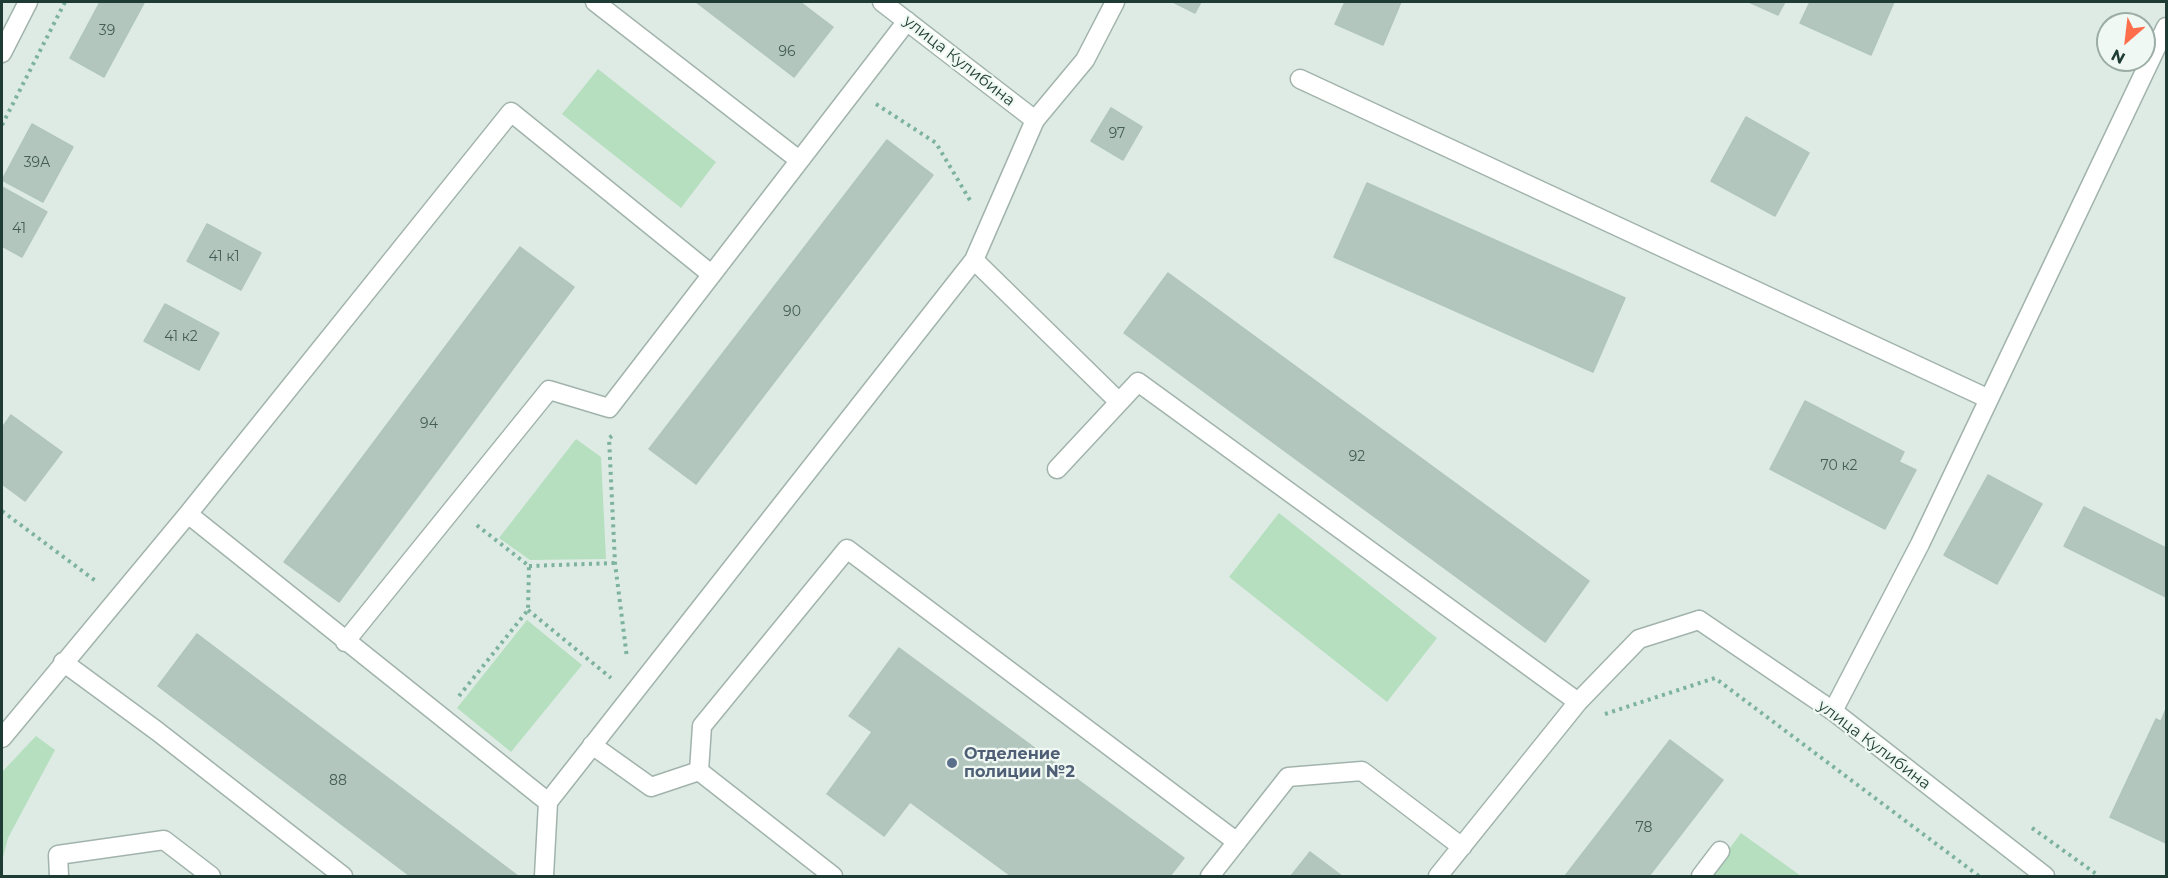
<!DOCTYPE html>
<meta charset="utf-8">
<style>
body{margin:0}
#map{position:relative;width:2168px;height:878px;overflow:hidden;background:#deebe5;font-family:Montserrat,sans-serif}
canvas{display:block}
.frame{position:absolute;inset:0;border:3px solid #1e3c33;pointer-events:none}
.north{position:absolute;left:2096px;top:12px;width:60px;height:60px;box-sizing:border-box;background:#eff8f3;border:2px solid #9bada6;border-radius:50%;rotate:208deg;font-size:16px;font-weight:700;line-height:24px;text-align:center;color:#1e3c33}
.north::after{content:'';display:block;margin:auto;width:21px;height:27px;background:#fe6e4a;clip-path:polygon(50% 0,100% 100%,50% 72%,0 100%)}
</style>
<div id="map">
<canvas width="2168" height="878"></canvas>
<div class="frame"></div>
<div class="north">N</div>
</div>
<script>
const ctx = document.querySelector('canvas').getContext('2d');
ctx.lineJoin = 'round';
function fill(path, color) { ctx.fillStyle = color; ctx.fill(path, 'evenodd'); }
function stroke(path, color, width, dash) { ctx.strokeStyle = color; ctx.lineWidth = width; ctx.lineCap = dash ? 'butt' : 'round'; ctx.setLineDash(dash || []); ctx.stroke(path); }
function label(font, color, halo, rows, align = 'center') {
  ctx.font = font + ' Montserrat,sans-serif'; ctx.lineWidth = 4.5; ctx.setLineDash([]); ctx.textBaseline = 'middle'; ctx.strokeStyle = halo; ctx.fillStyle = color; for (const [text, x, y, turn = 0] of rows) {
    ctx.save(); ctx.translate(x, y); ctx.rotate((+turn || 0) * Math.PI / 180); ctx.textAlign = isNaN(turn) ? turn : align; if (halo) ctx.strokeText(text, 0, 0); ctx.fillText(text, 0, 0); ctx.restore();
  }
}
const green = new Path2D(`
 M598,69l118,93 -35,46 -119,-94z
 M576,439l25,18 5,102 -76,1 -31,-22z
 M1279,513l158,125 -50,64 -158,-125z
 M527,620l55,45 -71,87 -54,-44z
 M36,736l19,14 -47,88 -6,23v-89z
 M1741,833l60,43h-92z`);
const building = new Path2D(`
 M100,2l44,1 -40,74 -34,-19z
 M696,2h104l33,25 -39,50z
 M1173,2h28l-6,11z
 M1345,2h56l-18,43 -48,-21z
 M1749,2h36l-7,13z
 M1810,2h84l-23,53 -71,-32z
 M1111,108l31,19 -19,33 -32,-19z
 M1746,117l63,36 -34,63 -64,-35z
 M32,124l41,23 -30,55 -41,-22z
 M887,140l46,35 -237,309 -47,-35z
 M1367,183l258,115 -32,74 -259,-115z
 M2,187l45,25 -25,45 -20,-11z
 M207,224l54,29 -20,37 -54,-29z
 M520,247l54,40 -235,315 -55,-40z
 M1168,273l421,308 -44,61 -421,-309z
 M165,304l54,29 -20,37 -55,-29z
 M1805,401l99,51 -5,10 17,8 -31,59 -115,-60z
 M11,415l51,37 -37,49 -23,-17v-56z
 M1988,475l54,29 -45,80 -53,-29z
 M2084,507l82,41v49l-102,-51z
 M197,634l321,242h-108l-252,-190z
 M899,648l285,210 -14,18h-159l-101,-74 -26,34 -57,-42 45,-62 -23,-16z
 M2166,709v15l-5,-3z
 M2156,719l10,5v119l-56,-26z
 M1670,740l53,40 -74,96h-84z
 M1310,852l32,24h-51z`);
const path = new Path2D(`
 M876,104l60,39 35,59
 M2,125l63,-123
 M612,436l-3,2 6,125 12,95
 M2,511l95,71
 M529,566l86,-3
 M528,610l83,68
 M459,696l69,-86 1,-44 -55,-43
 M1605,714l110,-36 264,198
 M2032,828l67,48`);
const service = new Path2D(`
 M595,2l204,158
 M1300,79l689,320
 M974,260l144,141
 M1057,469l81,-87 440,320
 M188,514l360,288
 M345,642l204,-252 60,18 298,-387
 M63,662l94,69 186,145
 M1833,711l87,-167 246,-517
 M2,738l186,-224 323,-402 200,162
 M592,745l59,42 48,-16 134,105
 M699,771l3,-45 145,-177 390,293
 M59,876l-1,-21 106,-15 47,36
 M544,876l4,-74 426,-542 61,-140
 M1210,876l78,-99 74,-6 100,76
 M1438,876l140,-174 61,-63 60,-19
 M1701,876l19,-25`);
const minor = new Path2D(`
 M882,2l153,118 50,-60 30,-58
 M2,53l26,-51
 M1699,620l134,91 212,165`);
const markers = [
 [952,763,6,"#5c6f8a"]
];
const numberNames = [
 ["39",107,31],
 ["96",787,52],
 ["97",1117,134],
 ["39А",37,163],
 ["41",19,229],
 ["41 к1",224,257],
 ["90",792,312],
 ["41 к2",181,337],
 ["94",429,424],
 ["92",1357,457],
 ["70 к2",1839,466],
 ["88",338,781],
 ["78",1644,828]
];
const streetNames = [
 ["улица Кулибина",959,61,38],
 ["улица Кулибина",1874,745,37]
];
const serviceNames = [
 ["Отделение",964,754],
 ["полиции №2",964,772]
];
fill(green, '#b5dfbe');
fill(building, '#b3c6be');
stroke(building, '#b0c5bc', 1.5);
stroke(service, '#a1b3ac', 21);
stroke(minor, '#a1b3ac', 21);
stroke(path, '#7cb29e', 4, [3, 4.5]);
stroke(service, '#fff', 18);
stroke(minor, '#fff', 18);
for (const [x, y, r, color] of markers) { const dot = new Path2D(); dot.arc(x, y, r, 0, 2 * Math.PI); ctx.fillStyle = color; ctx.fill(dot); stroke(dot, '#eff8f3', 2); }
label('14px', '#435e56', null, numberNames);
label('16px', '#1e3c33', '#eff8f3', streetNames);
label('bold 16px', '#4e5e75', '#eff8f3', serviceNames, 'left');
</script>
